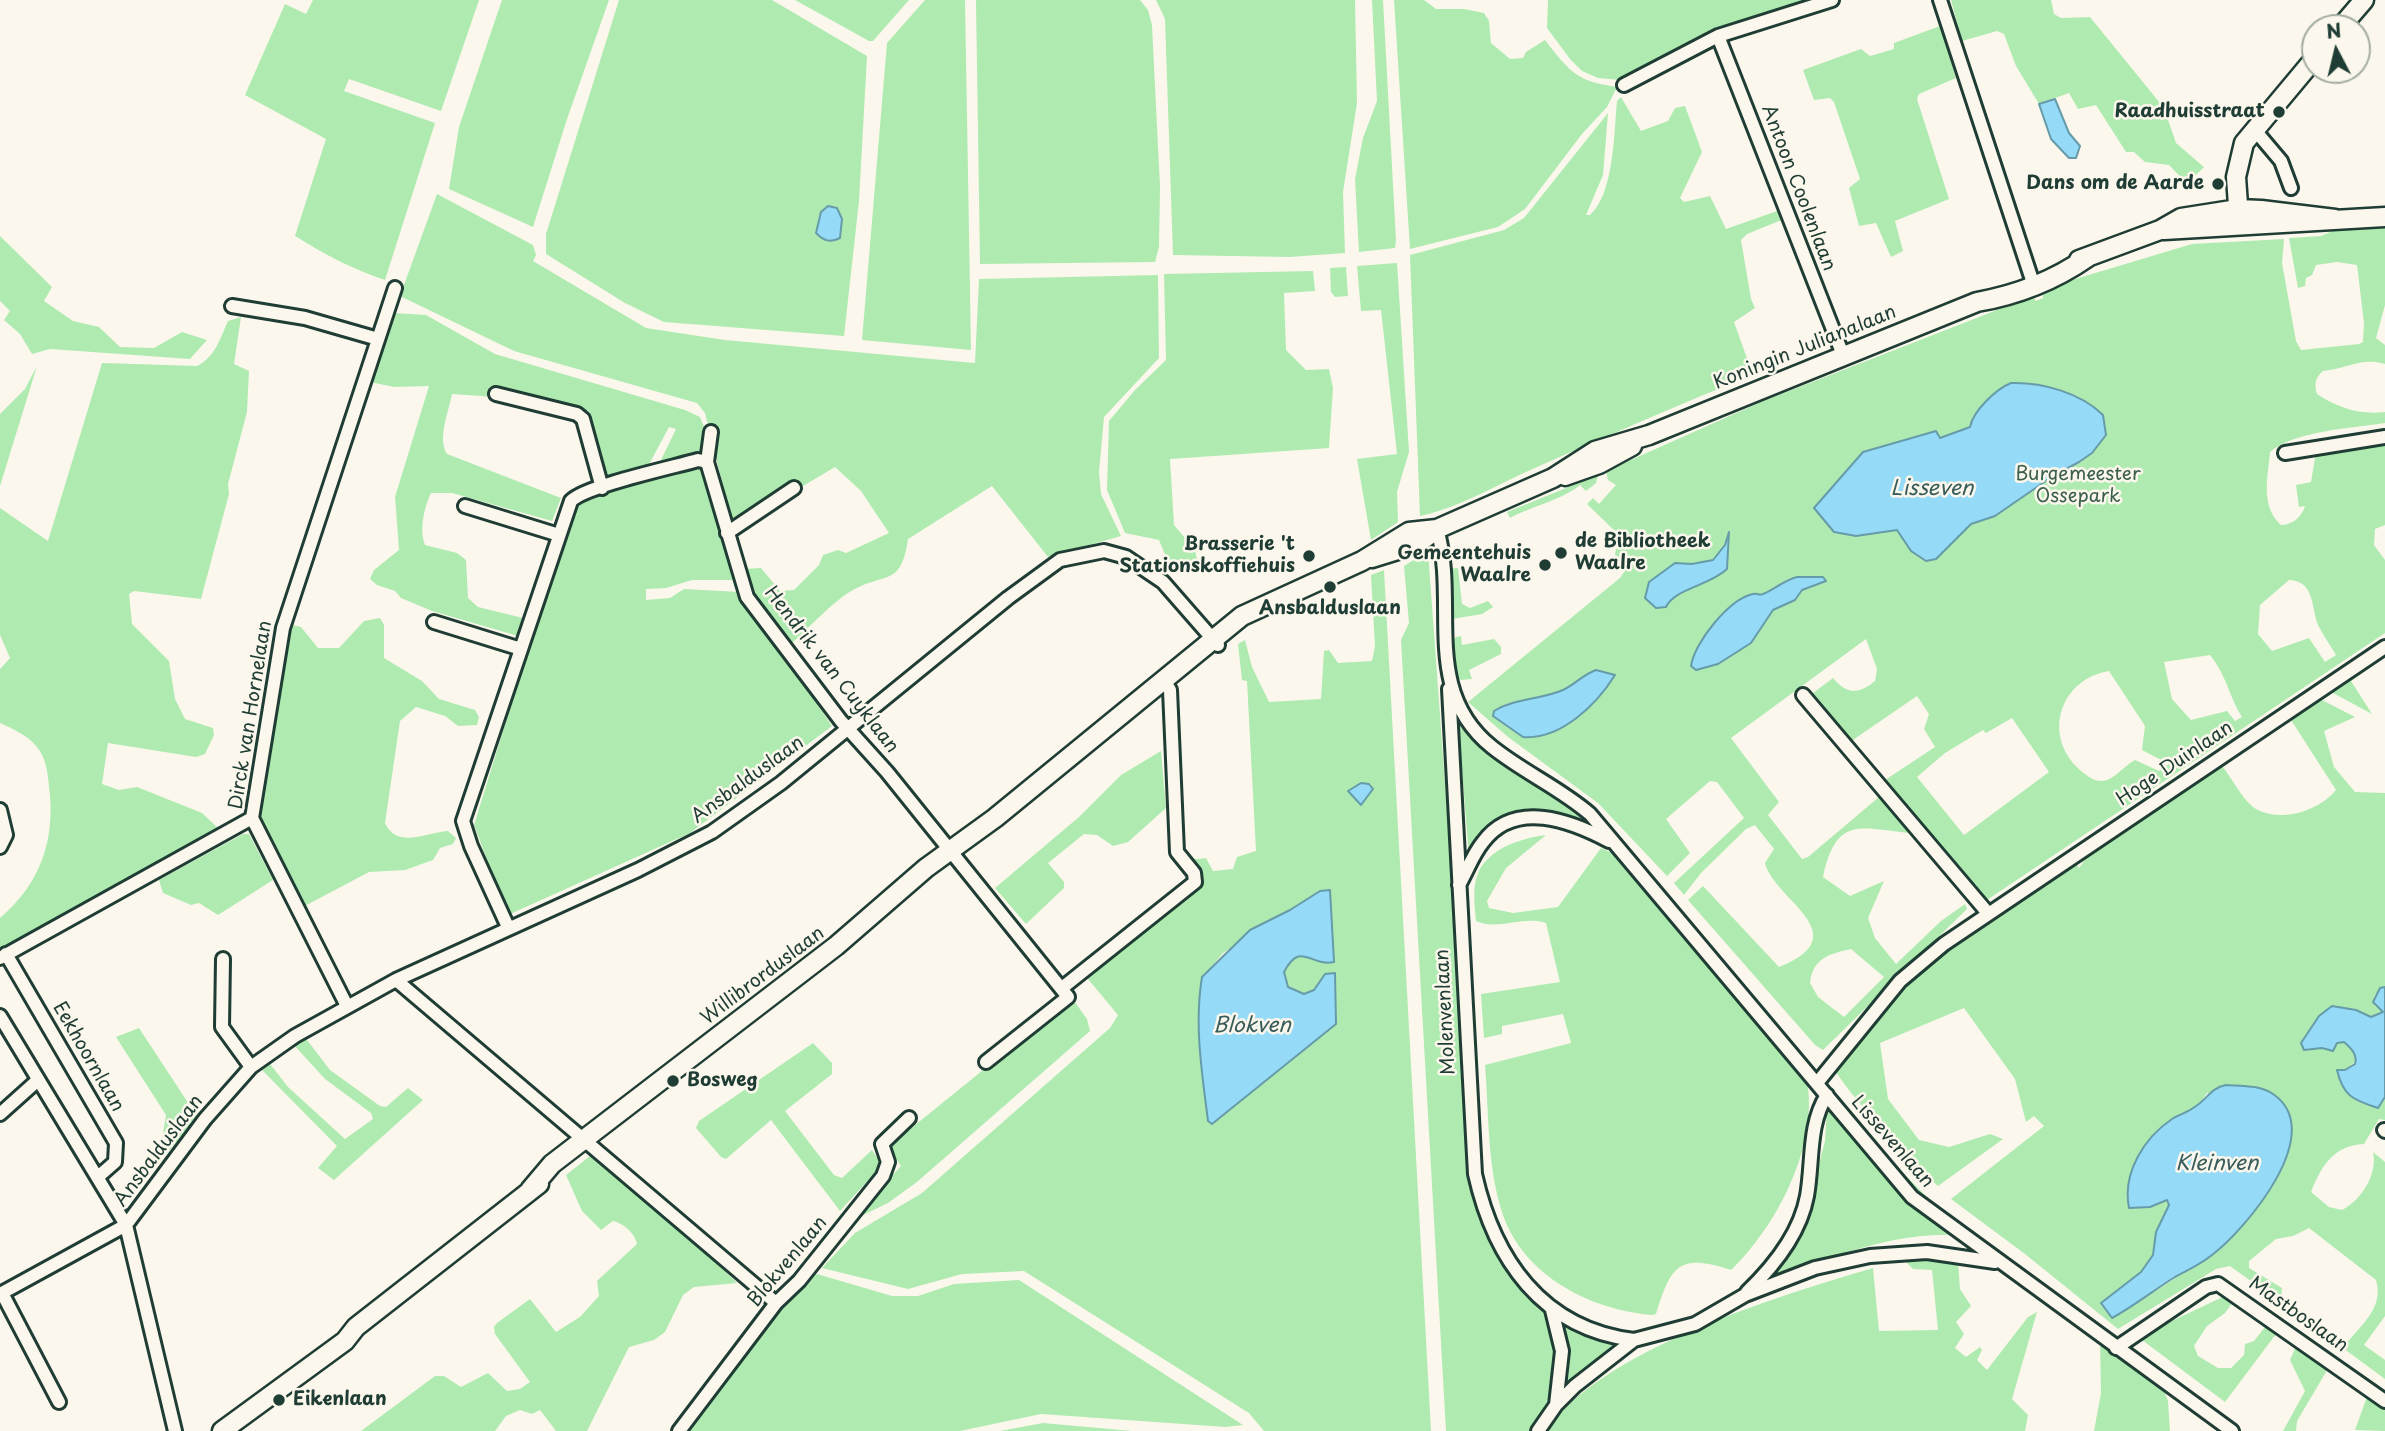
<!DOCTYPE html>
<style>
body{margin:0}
#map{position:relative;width:2385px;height:1431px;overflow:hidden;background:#fbf7ec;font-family:"Playpen Sans",sans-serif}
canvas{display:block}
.north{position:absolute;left:2301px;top:14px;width:70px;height:70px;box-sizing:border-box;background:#fbf7ec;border:2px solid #a3ada2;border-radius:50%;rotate:353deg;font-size:19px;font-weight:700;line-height:28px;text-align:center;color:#1f3d34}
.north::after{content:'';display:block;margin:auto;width:24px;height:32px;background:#1f3d34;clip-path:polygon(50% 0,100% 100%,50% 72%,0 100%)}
</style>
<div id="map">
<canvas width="2385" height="1431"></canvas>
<div class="north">N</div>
</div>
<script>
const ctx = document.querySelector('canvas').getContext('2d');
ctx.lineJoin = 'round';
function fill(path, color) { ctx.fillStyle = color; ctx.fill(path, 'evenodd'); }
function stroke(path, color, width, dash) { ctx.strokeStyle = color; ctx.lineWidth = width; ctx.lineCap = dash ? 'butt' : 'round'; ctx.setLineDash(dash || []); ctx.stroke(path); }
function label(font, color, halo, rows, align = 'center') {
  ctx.font = font + ' "Playpen Sans",sans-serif'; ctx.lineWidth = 5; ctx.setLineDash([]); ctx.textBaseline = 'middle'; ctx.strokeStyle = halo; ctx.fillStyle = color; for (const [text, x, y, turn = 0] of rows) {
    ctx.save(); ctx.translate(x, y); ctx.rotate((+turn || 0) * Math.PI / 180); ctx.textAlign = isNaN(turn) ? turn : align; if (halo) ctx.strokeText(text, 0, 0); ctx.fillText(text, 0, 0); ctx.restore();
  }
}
const green = new Path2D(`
 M313,0h166l-38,111 -92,-32 -5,12 91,32 -50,157c-33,-11 -61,-26 -90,-44l31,-97 -81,-44 40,-91 21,10z
 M502,0h107l-42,119 -34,108 -84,-38 10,-62z
 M619,0h153l95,56 -8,145 -15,135 -180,-14 -39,-19 -79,-49v-20z
 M795,0h114l-36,41h-4z
 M925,0h40l6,350 -109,-10 25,-297z
 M976,0h164l8,10 4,15 8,161 -1,61 -4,15 -175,2z
 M1156,0h199l2,103 -14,89 2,61 -55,4 -117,-2 -8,-236z
 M1372,0h11l13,240 -1,8 -36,4 -4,-73 8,-41 14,-37z
 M1394,0h30l12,9h28l20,4 5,8 2,22 19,16 13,-1 3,-6 19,-12c25,32 31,41 72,47l-10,20 -25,27 -57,75 -27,18 -88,22z
 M1548,0h266l-95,28 -99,52 -22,-2 -16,-7 -12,-12 -23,-31z
 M1951,0h100l3,14 7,4 29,-1 74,91 12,35 28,24 -17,17 -18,-19 -24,-3 -11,-10h-8l-30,-47 -18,4 -9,-16 -30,11 -23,-38 -12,-32 -7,-3 -35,10z
 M1940,26l16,52 -37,16 -2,5 32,100 -54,22 8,30 -12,6 -15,-34 -17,3 -10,-38 11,-9 -26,-77 -4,-4 -16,2 -11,-30 58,-21 9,7 24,-7v-6z
 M1621,97l20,34 27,-10 7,-13 10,-2 17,46 -22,46 4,4 26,-6 16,33 54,-19 4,9 -37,15 -6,6 10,59 4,9 -21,14 19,53c-73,29 -144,60 -216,92 -39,17 -75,40 -117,49l-10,-261 94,-25 20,-12 84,-105 -5,62 -17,40h4c24,-21 24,-83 27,-114z
 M437,194l96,51 3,10 -3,6 113,67 79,12 250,23 4,-84 179,-4 1,83 -55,59 -5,55 2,22 20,42 -73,21 -56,-71 -84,53c-7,48 -22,33 -55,51 -20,11 -45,39 -63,55l-41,-58 -6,-18 18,-1 19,23 14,-1 25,-25 4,-10 15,-5 8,3 43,-20 -28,-42 -26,-24 -59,35 -44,20 -27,-109 -8,-10 -183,-52 -114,-55z
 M2385,227v78l-9,33 9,7v19c-25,-7 -37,5 -62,7 -8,7 -9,13 -6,23 21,14 43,21 68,18v11c-32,5 -91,8 -115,29 -2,25 -10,54 11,73 11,0 21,-8 24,-19l-6,1 -3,-22 15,-3 5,-30 69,-8v81l-10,4 -1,16 11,15v73l-401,269 -102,-120 53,-35 -11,-18 5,-15 -12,-18 -67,46 -37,-49 20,-15c13,15 24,18 42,3l2,-12 -11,-30 -135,99 48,64 -11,13 34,44 6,-2 71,-60 30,36c-50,-5 -73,-17 -86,44l27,19 34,-15 -16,37 7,20 21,26 45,-43 24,-17 2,5 -144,141 -8,-5 -127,-145 15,-14 76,81c81,-32 -6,-68 -14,-104l9,-14 -19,-24 -9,4 -45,44 -17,22 -10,-12 70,-65 -27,-36 -7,-1 -44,38 24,34 -23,23 -69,-73 -90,-66 -40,-35 152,-124 13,-19 -13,6 -5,-11 4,-19 -32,-31 6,-6 6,6 17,-19 -8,-5 -2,-9 155,-69 272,-106 3,5 7,-3v-5l19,-10 130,-39 92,-5 -2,24 14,78 5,9 58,-6 4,-2 1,-19 -7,-58 -20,-3 -21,3 -4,10 -6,3 -1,8 -7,2 -9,-50 32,-2 16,-7zM2289,580c26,1 22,27 29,45 5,10 12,20 18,30l-11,7 -16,-24 -37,13 -14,-17 2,-29zM2210,655c18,23 18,40 32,62l-7,4 -8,-10 -36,9 -19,-21 -8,-37zM2109,671l36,55 -3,24 27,14 -10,7 -24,-11c-10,5 -21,20 -32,21 -9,1 -17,-6 -24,-12 -37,-34 -19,-90 30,-98zM2012,718l37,54 -85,63 -47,-58 28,-24 38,-23 3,3zM1851,949l33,28 -40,40 -26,-20 -8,-14c3,-25 19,-29 41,-34z
 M0,236l52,51 -8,14 29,20 26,6 21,20 34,1 28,-16 25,8 -17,19 -140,-10 -18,5 -12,-20 -16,-14 6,-9 -10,-10z
 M1397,263l12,189 -12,40 1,30 -27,18 -14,-81 40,-5 -16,-144 -20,1 -4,-45z
 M1346,267l2,29 -13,1 -4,-5 -1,-24z
 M1313,271l2,20 -31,2 2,57 20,20 23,-1 4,19 -4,60 -159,11 4,66 21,25 2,9 -9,8 -17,2 -12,-29 -34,-7 -18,-43 2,-69 26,-31 31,-30 -2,-86z
 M394,313l32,2 69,39 190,56 15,7 6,15 -2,19 -41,14 -3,-3 16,-33 -7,-2 -23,43 -38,13 -19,-72 -93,-23 -2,9 -42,-3c-3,17 -15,45 -5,60l114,44 -9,23 -100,-28h-21c-7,15 -12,37 -6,52l32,8 9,7 2,38 10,9 45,11 -5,18 -86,-25 -31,-13 -6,-7 -18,-6 -7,-6 4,-9 25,-20 -4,-53 34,-111 -35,1 -24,-5z
 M241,317l-7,47 15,7 -2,41 -19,72 1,10 -28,105 -67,-8 -5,3 3,30 37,37 6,38 10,20 28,9 1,7 -9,19 -9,3 -88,-14 -6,41 17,6 18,-3 65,26 16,15 -218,121v-31c40,-34 56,-78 49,-131 -1,-14 -3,-30 -13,-41 -9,-11 -23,-17 -36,-23v-54l10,-11 -10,-23v-127l48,33 54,-178 95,3c18,-9 23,-27 31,-45z
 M37,366l-37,120v-72l25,-25z
 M699,469l5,1 31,110h-43l-26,8 -20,1v11l24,-2 14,-9 56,3 92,134 -142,107 -182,82 -34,-90 97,-314 10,-14z
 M1598,475l-2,8 -10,8 -6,-6c-18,15 -48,21 -70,33l-3,-6z
 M1428,551l47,644c7,22 13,46 26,65 13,17 31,31 43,48 25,36 9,88 -10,123h-88l-45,-791 8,-17 -5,-57z
 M1458,568l4,36 8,4 18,-7 5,6 -11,7 -30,5 -6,-50z
 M1384,570l47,861h-167l-15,-18 -225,-142 -62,3 -54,15 -86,-21 33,-35 67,-40 188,-165 8,-13 -35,-42 107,-85 -2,-28 18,-2 7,13 20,-2 4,-12 19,-6 -9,-170 -5,-1 -4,-36 7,-4 7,27 17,35 52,-3 3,-48 5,-1 9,13 34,-2 3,-15 -4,-71zM1330,890l4,72c-24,5 -33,-22 -50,10l4,15 16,7 10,-4 11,-16 8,53 -121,96 -9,-146 20,-24 97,-62z
 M380,618l4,7v33l38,23 17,18 36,11 4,7 -2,8 -19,1 -13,-10 -29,-9 -16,14 -15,102c12,26 40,10 63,8l8,7 -3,6 -13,4 -7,12 -28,10 -36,2 -68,36 -42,-90 30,-194 12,3 17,21h21l25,-27z
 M1461,636l1,9 32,-6 7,8v7l-32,16 3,9 -11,1 -9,-8 -2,-28 6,-7z
 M2385,653v4l-34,24 21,33 -39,-21 -11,7 33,17 -31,14 10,36 21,25 30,1v194l-11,9 1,10 9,5 -13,6 -15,-7 -52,40 18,-2 11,3 4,-8 7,-1 7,6 5,13 -11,9 -4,-1 36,39 8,-11v23l-6,-1 -15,25c-31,2 -42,21 -53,48l18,15 13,3c20,-10 36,-37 31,-58l12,10v154l-21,29 21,15v19l-42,-31c15,-21 42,-39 33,-68l-67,-52 -16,8 -17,3 -27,22v7l33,20 -1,15 -51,-37 -14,3 -98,60 -93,-75 -74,-55 93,-73 -10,-10 -8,6 -11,-43 -51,-71 -84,35 8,56 31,41 30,7 41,-13 13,5 -65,47c-25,-26 -97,-96 -108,-126l78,-78 39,-34 127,-87 5,7 14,-19zM2291,720l45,70c-17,21 -55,33 -80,19 -13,-8 -24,-31 -34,-43zM2207,1093h65l9,9 -67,152 -102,64 -11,-15 40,-31 12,-17 3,-23 13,-27 -2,-5 -17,7 -16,-43c18,-39 56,-41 73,-71z
 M1458,719l40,38 90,63 -1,4 -33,-10 -26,-2 -59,45z
 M1161,751l5,57 -38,34 -15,4 -16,-11 -13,-1 -36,29 16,19v6l-38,36 -31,-36 84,-71 42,-42z
 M243,834h6l24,46 -55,35 -19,-12 -8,2 -28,-12 -4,-13z
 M1546,835l-40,33 -19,33 2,7 24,5 45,-6 43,-59c44,19 77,64 109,100 26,30 57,59 80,92 49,69 -6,180 -59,230 -52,-17 -60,-5 -75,44l-4,1c-61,-5 -128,-39 -149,-100 -16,-47 -14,-101 -18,-150l86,-22 -8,-29 -61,12v8l-18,4 -3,-44 79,-12 -14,-59c-22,-8 -48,8 -70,-2 -1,-14 -4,-31 1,-45 9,-27 44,-38 69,-41z
 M1072,998l15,21 3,12 -173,151 -29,21 -37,18 50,-55 -13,-19z
 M139,1028l59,90 -32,36 -5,-8 5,-31 -50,-78z
 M304,1036l26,34 50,36 6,1 22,-19 15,12 -89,80 -16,-12 19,-22 -75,-76 8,-6 18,23 57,52 28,-20 -2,-6 -46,-34 -32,-35z
 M813,1043l19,20v11l-47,37 49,64 8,3 30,-28 10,15 -42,46 -69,-91 -45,39 -5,-2 -25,-29 3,-7z
 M1828,1088l66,76 47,47 15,24c-70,-4 -151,32 -216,56l20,-14 51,-82 14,-54z
 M590,1156l116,97 31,30 -43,4 -11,8 -18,37 -11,8 -25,7 -42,84h-31l-16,-21 -8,4 -12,-4 -14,6 -11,15h-134l74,-55h9l17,11 27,-14 19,18 13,-2 10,-7 -35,-48 -1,-7 3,-4 33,-24 26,33 24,-15 19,-21 -2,-15 40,-37c-2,-11 -14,-21 -24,-23l-12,9 -19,-19 -16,-36z
 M1931,1257l27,4 2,28 11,17 -15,16 8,12 -9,14 11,9 14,-10 2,3 -5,10 10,10 41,-53 9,-5 -25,87 16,16 -3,16h-480c58,-82 233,-135 328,-163l6,63 59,-1 -6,-60 -19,-1 -9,-9z
 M817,1274l75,22h26l36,-12 65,-4 224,145 -17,2 -185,-13 -81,17h-273l111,-146z
 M2229,1294l6,5 -10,14 -18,13 -13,20 4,10 20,12h13l13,-13 1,-11 9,-3 15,-19 10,8 -54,72 -87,-65z
 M1564,1325l53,19v4l-24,15 -26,24 -5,-3 4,-37z
 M2100,1342l63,46 5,13 2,30h-76l7,-38z
 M2297,1344l32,23 -32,54 -1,10h-13l22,-40 -15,-31z
 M2368,1394l17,12v25l-30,-1z
 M1043,1423l89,8h-132z`);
const water = new Path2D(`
 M2055,99l14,34 11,13 -4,12h-7l-18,-19 -12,-35z
 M828,206l9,2 5,11 -2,19c-10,5 -16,3 -24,-5l5,-21z
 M2011,383c31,-1 70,10 92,32l3,20 -14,18 -13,9 -26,14 -58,40 -24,8 -35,35 -10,2 -15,-10 -14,-21 -41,6 -22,-4 -20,-24 49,-56 73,-21 4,7 30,-11c3,-16 26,-38 41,-44z
 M1729,532l-2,37c-18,17 -53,20 -61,38l-10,1 -11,-10 4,-16 26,-19 17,1 21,-4 12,-15z
 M1797,577h26l3,4 -24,9 -7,10 -22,10 -22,33 -33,21 -22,6 -5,-4c3,-23 38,-67 62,-72 7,-1 4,2 10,0 13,-5 21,-14 34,-17z
 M1596,670l19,5c-18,29 -54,65 -92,62l-30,-21 1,-5c21,-13 46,-11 69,-21 13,-6 19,-15 33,-20z
 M1361,783l8,1 4,5 -12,16 -13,-14z
 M1330,890l4,72c-24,5 -33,-22 -50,10l4,15 16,7 10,-4 11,-16 10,-1 1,51 -124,100 -4,-3c-6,-48 -14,-96 -6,-144l48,-47 40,-20 30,-19z
 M2385,987v110l-7,11c-25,-8 -35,-12 -41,-38h8l10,-6c3,-9 -4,-16 -11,-22l-7,1 -4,8 -11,-3 -18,2 -3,-7 18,-27 13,-10 24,4 15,7 12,-5 -10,-10 7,-14z
 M2226,1085c16,1 34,0 47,9 56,38 -28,136 -61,161 -11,9 -24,15 -37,22 -21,13 -41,29 -63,41l-11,-15 40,-31 12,-17 3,-23 13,-27 -2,-5 -17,7 -21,1c-7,-35 15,-70 43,-89 8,-5 17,-7 24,-13 12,-8 15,-18 30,-21z`);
const street = new Path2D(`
 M1940,0l94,286
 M1718,36l125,319
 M1624,85l94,-49 114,-36
 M2254,129l27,32 10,27
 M232,306l73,12 73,21
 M496,394l81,20 6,5 19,69
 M711,432l-4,30 40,135 94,124 46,51 181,225 -82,65
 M2285,453l100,-16
 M465,506l94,29
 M1437,529c22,75 -17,160 55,218 31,25 68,41 98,67l322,383 320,234
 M727,533l67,-45
 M434,622l87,27
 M1449,689l26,485c19,85 67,155 159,166
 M1803,695l184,217
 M0,810l6,25 -6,12
 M1459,885c8,-14 14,-31 24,-43 32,-43 88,-21 126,-1
 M508,927l-37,-81 -8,-25 108,-320c14,-15 103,-34 127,-41l9,2
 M6,954l110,189 -1,19 -16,14
 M0,958l252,-140
 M223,959l-1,68 29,40
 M396,980l380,323
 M1062,988l133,-106 -1,-9 -17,-21 -7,-162 -5,-8
 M347,1006l-95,-188 31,-190 112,-340
 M0,1016l126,209 -126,69
 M1817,1083l83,-102 44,-37 441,-297
 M0,1114l38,-34
 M2384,1130l1,1
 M1747,1292c27,-26 53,-58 60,-96 6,-33 1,-72 20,-101
 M2,1293l57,109
 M1552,1310l10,41 -6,54
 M2116,1348l90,-61 12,-3 167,117
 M175,1431l-49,-206 79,-106 46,-52 44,-31 101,-56 242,-110 74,-38 69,-49 227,-185 52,-38 44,-9 22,6 37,25 55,63
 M679,1431l97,-128 23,-22 84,-105 5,-14 -6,-18 27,-26
 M1538,1431l18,-26 19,-19 59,-46 61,-16 50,-29 70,-27 55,-12 57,-4 68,10`);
const secondary = new Path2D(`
 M2340,28l24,-28
 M2239,219l-3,-42 8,-34 71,-85
 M2164,230l221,-13
 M2079,260l81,-30 21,-12 57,-9 23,1 74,9
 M1565,476l34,-12 33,-18
 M1372,558l45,-14 20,-15 116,-51 42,-27 54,-16 328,-133c40,-7 78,-22 111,-45
 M530,1190l22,-26 284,-218 90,-78 69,-50 247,-202 120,-55 47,-29 28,-3
 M222,1431l123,-90 11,-14 183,-143`);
const markers = [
 [2279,112,7,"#1f3d34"],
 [2218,184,7,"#1f3d34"],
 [1561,553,7,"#1f3d34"],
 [1309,556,7,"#1f3d34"],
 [1545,565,7,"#1f3d34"],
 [1330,587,7,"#1f3d34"],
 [673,1081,7,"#1f3d34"],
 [279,1400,7,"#1f3d34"]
];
const poiNames = [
 ["Raadhuisstraat",2265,112],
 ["Dans om de Aarde",2204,184],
 ["de Bibliotheek",1575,542,"left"],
 ["Waalre",1575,564,"left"],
 ["Brasserie 't",1295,545],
 ["Stationskoffiehuis",1295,567],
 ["Gemeentehuis",1531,554],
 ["Waalre",1531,576],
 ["Ansbalduslaan",1330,609,"center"],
 ["Bosweg",687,1081,"left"],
 ["Eikenlaan",293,1400,"left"]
];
const streetNames = [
 ["Antoon Coolenlaan",1798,188,69],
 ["Koningin Julianalaan",1805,348,-22],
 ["Hendrik van Cuyklaan",831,670,52],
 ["Dirck van Hornelaan",251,715,-81],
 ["Hoge Duinlaan",2175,764,-34],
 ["Ansbalduslaan",748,780,-36],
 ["Willibrorduslaan",763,976,-37],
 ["Molenvenlaan",1446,1012,-93],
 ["Eekhoornlaan",88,1057,60],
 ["Lissevenlaan",1892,1142,49],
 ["Ansbalduslaan",159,1151,-53],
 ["Blokvenlaan",788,1262,-50],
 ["Mastboslaan",2298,1315,35]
];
const parkNames = [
 ["Burgemeester",2078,475],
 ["Ossepark",2078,497]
];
const waterNames = [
 ["Lisseven",1932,489],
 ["Blokven",1252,1026],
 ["Kleinven",2217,1164]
];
fill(green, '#afebb0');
fill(water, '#95daf7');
stroke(water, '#669ba9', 2);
stroke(street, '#1f3d34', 18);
stroke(secondary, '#1f3d34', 23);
stroke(street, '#fbf7ec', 12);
stroke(secondary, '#fbf7ec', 18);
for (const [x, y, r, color] of markers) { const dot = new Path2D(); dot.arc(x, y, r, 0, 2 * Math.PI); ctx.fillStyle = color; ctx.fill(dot); stroke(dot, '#fbf7ec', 2.5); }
label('bold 19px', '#1f3d34', '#fbf7ec', poiNames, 'right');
label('19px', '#1f3d34', '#fbf7ec', streetNames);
label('19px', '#3c604d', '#fbf7ec', parkNames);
label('italic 21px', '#375c5b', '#fbf7ec', waterNames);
</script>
